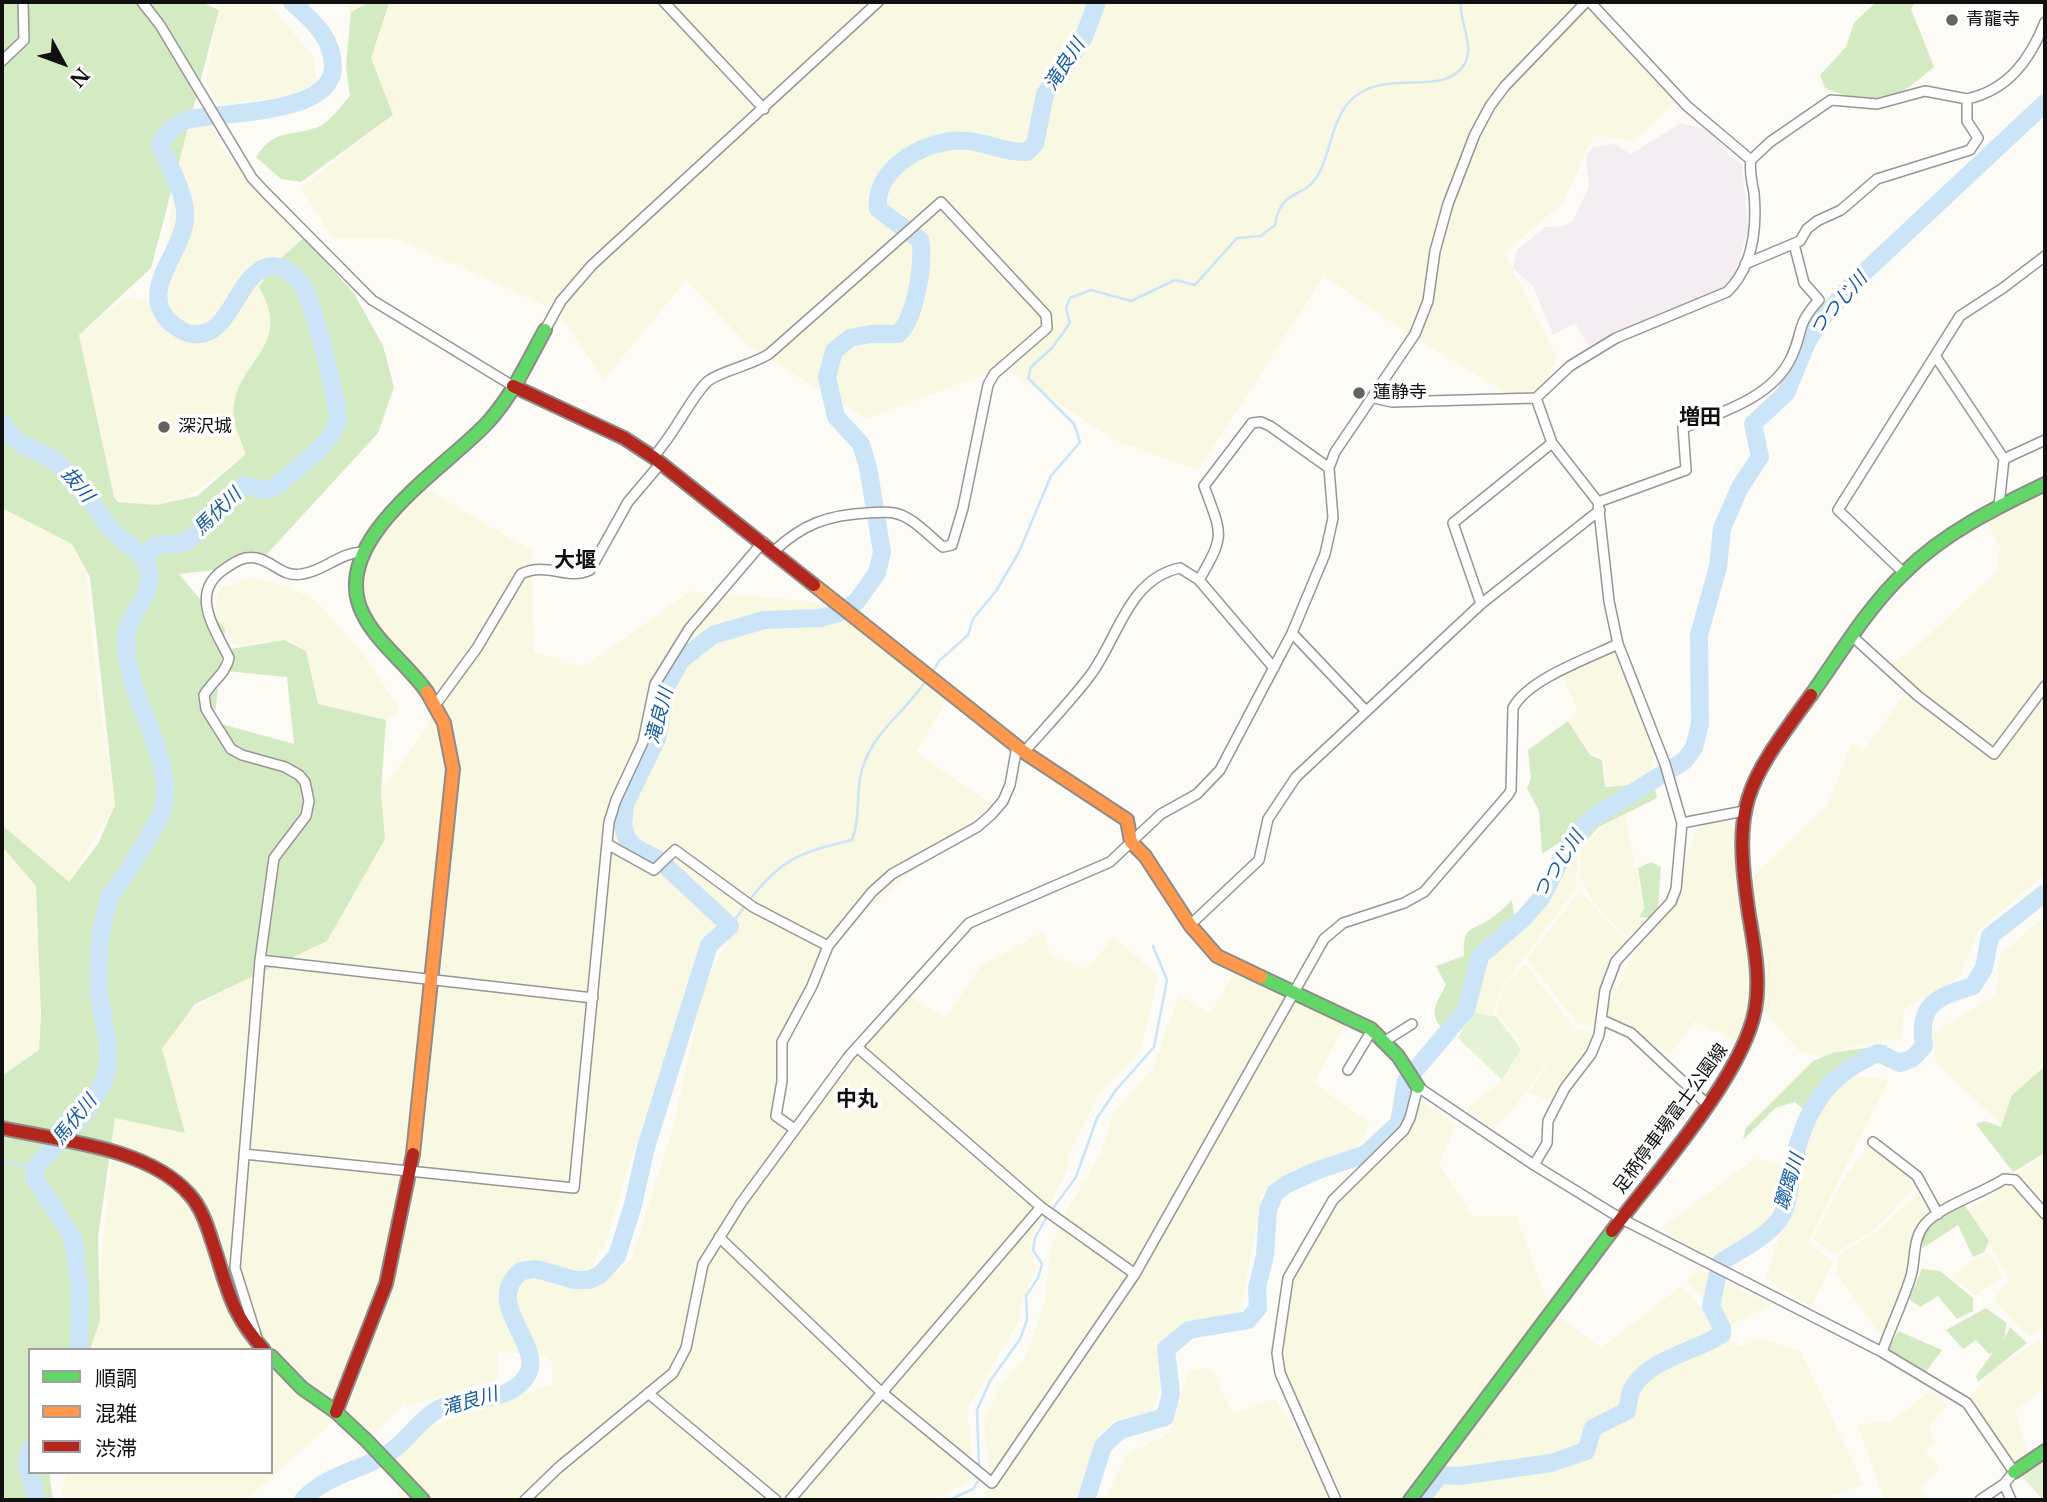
<!DOCTYPE html>
<meta charset="utf-8">
<style>
body{margin:0}
#map{position:relative;width:2047px;height:1502px;overflow:hidden;background:#fcfbf6;font-family:"Libre Baskerville","Noto Sans JP",serif}
canvas{display:block}
.frame{position:absolute;inset:0;border:4px solid #101010;pointer-events:none}
.legend{position:absolute;left:28px;top:1348px;width:245px;height:126px;box-sizing:border-box;background:#fff;border:2px solid #9f9f9f;margin:0;padding:9px 12px;list-style:none;font-size:21px;color:#101010}
.legend li{display:flex;align-items:center;gap:14px;height:35px}
.legend b{width:35px;border:2px solid #9f9f9f}
.north{position:absolute;left:28px;top:28px;width:70px;height:70px;-webkit-text-stroke:5px #fff;paint-order:stroke;rotate:131deg;font-size:19px;font-weight:700;line-height:28px;text-align:center;color:#101010}
.north::after{content:'';display:block;margin:auto;width:24px;height:32px;background:#101010;clip-path:polygon(50% 0,100% 100%,50% 72%,0 100%)}
</style>
<div id="map">
<canvas width="2047" height="1502"></canvas>
<div class="frame"></div>
<ul class="legend">
<li><b style="height:9px;background:#63d668"></b>順調</li>
<li><b style="height:9px;background:#ff974d"></b>混雑</li>
<li><b style="height:9px;background:#b3261e"></b>渋滞</li>
</ul>
<div class="north">N</div>
</div>
<script>
const ctx = document.querySelector('canvas').getContext('2d');
ctx.lineJoin = 'round';
function fill(path, color) { ctx.fillStyle = color; ctx.fill(path, 'evenodd'); }
function stroke(path, color, width, dash) { ctx.strokeStyle = color; ctx.lineWidth = width; ctx.lineCap = dash ? 'butt' : 'round'; ctx.setLineDash(dash || []); ctx.stroke(path); }
function label(font, color, halo, rows, align = 'center') {
  ctx.font = font + ' "Libre Baskerville","Noto Sans JP",serif'; ctx.lineWidth = 7; ctx.setLineDash([]); ctx.textBaseline = 'middle'; ctx.strokeStyle = halo; ctx.fillStyle = color; for (const [text, x, y, turn = 0] of rows) {
    ctx.save(); ctx.translate(x, y); ctx.rotate((+turn || 0) * Math.PI / 180); ctx.textAlign = isNaN(turn) ? turn : align; if (halo) ctx.strokeText(text, 0, 0); ctx.fillText(text, 0, 0); ctx.restore();
  }
}
const industrial = new Path2D(`
 M1681,123l28,7 20,25 13,9 6,66 -14,46 -14,13 -131,57 -14,-23 -22,12 -20,-49 -20,-18 4,-18 28,-23 19,-1 9,-5 16,-34 -3,-31 7,-9 22,-3 16,10z`);
const farmland = new Path2D(`
 M220,2h47l46,54 4,25 -26,15 -72,9 -13,-23z
 M345,2h1249l85,96 -43,42 -42,-4 -32,68 -58,49 53,105 -21,40 -32,-7 -100,-60 -80,-55 -126,194 -81,-29 -115,-74 -136,52 -117,-73 -63,-66 -82,99 -48,-69 -158,-71h-64l-33,-51 92,-73 -36,-93z
 M209,117l12,30 78,89 -32,107 -28,51 -5,23 12,37 -52,38 -35,18 -45,-12 -35,-163 46,-37 27,2 16,-46 7,-113z
 M2045,483v391l-67,57 -19,47 -55,31 -2,30 -43,5 -36,13 -25,-7 -45,-53 -11,47 -47,-23 -24,32 -69,-33 32,-68 43,-72 26,-63 35,8 11,56 79,-76 23,-61 13,7 45,-63 65,49 -85,-72 25,-16 86,-80 -3,-11 4,-8 -17,-34z
 M421,486l111,65 2,101 50,15 107,-76 150,13 110,88 -35,60 75,52 -162,138 -29,-10 22,19 -40,91 -4,69 21,9 109,-124 38,22 35,-53 63,-33 6,23 37,14 27,-32 44,39 -18,75 -42,44 -30,61v13l-39,76 7,24 -16,38v12l-53,90 5,54 -3,18 -38,19h-530l-11,-35 39,-38 123,-43 1,-18 -4,-9 -52,-6v28l-89,27 -4,-3 -37,38 -28,-25 -93,84h-171l-14,-7 6,-21h204v-122h-178l22,-232 75,-108 123,-70 68,-149 45,-62 10,-25 -79,-101 -1,-32 48,-68zM738,922l-33,60 -32,146 -42,132 -40,27 -5,-1 13,-38h5l23,-78 72,-210z
 M2,508l70,36 14,26 11,114 18,121 -46,77 -67,-58z
 M251,578l34,8 30,14 52,59 33,51 -14,10 -68,-16 -12,-53 -17,-11 -55,5 -20,-29 4,-27z
 M1613,650l43,94 -5,27 -25,16 -19,-3 -3,-25 -13,-6 -23,-32 10,-10 -18,-40z
 M1625,814l18,92 -2,21 -14,9 -33,-33 -14,-26v-27l24,-24z
 M2,844l41,42 -4,164 -37,26z
 M1570,849l8,3 -3,38 -73,97 -10,28 -18,-3 2,-24 7,-26 52,-53z
 M1580,891l47,51 -33,84 -16,-2 -51,-65z
 M2045,916v144l-16,24 -15,7 -12,34 -66,-63 -4,-28 64,-39 4,-40z
 M1525,964l48,62 -3,4 24,1 -9,26 -34,45 -22,-10 41,-61 -54,74 -23,23 -27,-18 38,-31 17,-30 -2,-9 -23,-28 8,-25z
 M1234,974l111,51 -31,58 56,41 -13,23 -34,12 -60,31 -23,123 -62,14 -20,21 4,34 -9,29 -38,9 -16,14 -24,66h-91l6,-24 -6,-55 16,-34 26,-31 20,-58 4,-48 14,-34 38,-65 10,-36 41,-47 26,-73 31,19z
 M1858,1076l31,4 -81,162 25,20 -22,45 -45,-28 59,-186z
 M1421,1101l35,23 -17,40 33,52h44l35,95 -152,187 -54,1 -65,-126 8,-95 58,-82 59,-62z
 M1869,1146l49,38 -44,46 -40,23 -21,-14 30,-59z
 M2045,1154v53h-2l-28,-32z
 M1756,1158l30,9 -20,57 -58,36 -47,-32z
 M2015,1183l30,40v103l-15,12 -36,-38 15,-21 -40,-68 34,-25z
 M1921,1191l10,22 -50,123 -45,-64 4,-17 40,-26z
 M1990,1253l12,24 -27,18 -22,-18 19,-17z
 M1696,1268l75,37 -42,21 -42,-44z
 M1681,1286l56,61 23,-9 41,14 62,132 -42,16h-410l147,-183 44,31z
 M2045,1336v51l-30,24 13,43 -14,18 -43,-76 21,-25z
 M1211,1368l22,46 42,-15 59,97 -3,4h-226l22,-46 43,-21 19,-63z
 M1931,1391l16,14 -19,23 7,16 -10,7 15,17 -20,19 7,13h-42l-28,-76 34,-2z`);
const green = new Path2D(`
 M1472,1012l25,5 24,32 -19,31 -44,-42z
 M2045,1459v41h-2l-23,-26z`);
const forest = new Path2D(`
 M2,2h199l18,8 -68,258 -72,67 35,162 4,5 38,3 41,-9 49,-42c-4,-11 -11,-25 -12,-36 -6,-55 63,-68 25,-131l14,-21 31,-29 51,58 28,51 11,41 -16,46 -112,122 -42,14 -45,5 46,55 -11,93 80,22 -7,-67 -61,-6 4,-22 54,-9 22,11 12,53 68,16 -5,71 4,48 -58,102 -132,63 -33,45 23,84 -70,-15 -17,119 2,83 -10,30h-60v122h19l4,28h-51v-424l37,-26 2,-35 -5,-129 -34,-40v-21l67,57 29,-38 17,-39 -25,-228 -18,-33 -70,-36z
 M370,2l19,1 -18,55 22,57 -92,67 -20,-3 -25,-22c20,-30 33,-19 62,-30 11,-4 24,-22 32,-31l-4,-30 5,-54z
 M1876,2h40l-5,7 23,58c-43,36 -56,43 -109,21l-5,-13 26,-28 8,-24z
 M1568,721l22,34 12,5 3,27 26,-2 20,-14 6,27 -58,29 -15,16 -27,1 -15,10 -3,-43 -12,-23 4,-10 -3,-28z
 M1651,862l10,5 -3,41 -8,10 -10,-1 4,-9 -6,-40z
 M1512,900l2,18 -36,54 -9,35 -26,22c-16,-16 -6,-26 3,-44l-10,-19 28,-10c-1,-31 5,-23 26,-37 8,-5 15,-12 22,-19z
 M1888,1045l-84,65 -9,-8 -20,6 -32,32 3,-12 67,-67 23,-9z
 M2045,1066v87l-32,19 -37,-48 9,-3 16,6 11,-32z
 M1963,1203l26,38 -5,11 -11,5 -15,-32 -35,23 -3,-16 20,-16z
 M1922,1269l18,2 33,27v13l-16,8 -19,-23 -18,11 -11,-8z
 M1986,1308l21,15 -3,16 6,-12 17,16 -49,39 -2,-6 17,-24 -4,2 -13,-14 -13,9 -17,-19z
 M1898,1331l44,19 -18,24 -37,-23z`);
const stream = new Path2D(`
 M931,674l8,-13 29,-26 5,-16 23,-28 23,-39 32,-76 29,-34 -6,-18 -46,-46 3,-11 21,-19 18,-25 -4,-15 4,-10 21,-8 40,11 44,-21 20,5 42,-47 24,-2 14,-11c5,-37 30,-26 43,-50 13,-23 13,-53 32,-74 34,-35 92,-2 114,-36 12,-20 -6,-44 -3,-63
 M749,901c32,-43 53,-49 103,-61 10,-26 2,-54 13,-79 12,-32 45,-54 62,-82
 M730,926l15,-20
 M2,1160l34,9
 M1051,1211l25,-34 21,-59 19,-28 38,-43 13,-67 -14,-34
 M979,1468l-2,-58 13,-29 30,-42 7,-19 -1,-24 12,-18 4,-14 -9,-14 2,-12 12,-22
 M949,1500l24,-11 7,-11`);
const river = new Path2D(`
 M2,423c19,30 36,23 59,43 22,18 32,40 49,62 10,12 27,20 35,33 15,27 -11,45 -18,69 -2,7 0,18 0,26 6,49 45,101 37,149 -2,15 -43,76 -54,91 -10,30 -13,65 -11,96 3,30 16,61 4,90 -12,32 -45,59 -67,84l-2,11 39,61 7,56 -1,56
 M144,559l12,-14 30,-2 58,-58 22,5 9,-3c15,-13 59,-45 62,-65 3,-17 -24,-119 -34,-135 -7,-11 -17,-20 -30,-21 -38,3 -39,74 -82,68 -7,-1 -13,-6 -19,-10 -39,-35 18,-75 13,-114 -3,-22 -16,-45 -25,-65 6,-12 14,-21 27,-25 34,-9 145,-4 146,-53 0,-29 -21,-47 -41,-65
 M30,1449l-3,16 10,35
 M303,1500c22,-25 57,-29 84,-46 22,-13 33,-38 58,-48 24,-9 57,-4 76,-23 35,-33 -43,-76 0,-112l15,-2 39,11h14l11,-5 17,-19 16,-51 13,-58 63,-202 21,-19 -72,-67 -22,-11 -9,-9 -4,-14 2,-21 32,-65 8,-50 16,-29 32,-25 51,-15 56,-2 22,-6 15,-11 20,-28 5,-21 -14,-85 -7,-23 -25,-27 -9,-40 7,-26 16,-13 21,-4h27c17,-13 27,-73 22,-94l-42,-31c-5,-43 54,-73 90,-68 21,2 38,12 59,11l8,-8 10,-50 38,-55 14,-37
 M1086,1500l17,-54 17,-16 45,-13 6,-23 -5,-45 23,-19 59,-10 10,-12 -1,-20 8,-33 3,-45 7,-17 12,-9 31,-14 48,-16 33,-31 7,-42 60,-71 14,-54 44,-38 18,-21 31,-61 22,-20 89,-55 10,-13 6,-24 -1,-89 19,-68 4,-39 18,-41 20,-30 -7,-33 33,-31 22,-53 17,-25 30,-34 190,-178
 M1420,1500l20,-25 19,1 92,-13 35,-12 7,-23 34,-17c1,-6 2,-16 5,-22 17,-31 63,-37 90,-55v-6l-11,-22 9,-43c18,-12 45,-25 58,-42 11,-14 11,-34 14,-51 11,-57 32,-94 86,-117l22,10 13,-5 11,-12c-7,-43 14,-49 49,-60l11,-18 6,-32 55,-43`);
const street = new Path2D(`
 M142,2l18,23 92,153 13,14 107,108 141,86
 M664,2l100,107
 M1590,2l97,104 64,54
 M2,61l22,-21 -1,-38
 M1745,264l55,-23 7,-12 10,-8 24,-11 36,-31 93,-29 8,-12 -11,-17v-22c41,-9 63,-39 78,-77
 M545,330l16,-29 31,-36 286,-263
 M1936,357l68,102
 M1374,398l18,4 144,-4 34,-32 46,-28 111,-46c26,-25 30,-65 27,-99 -2,-11 -5,-22 -3,-33l19,-18 61,-42 46,4 48,-13 42,8
 M1536,398l16,45 46,59 11,99 9,43 47,120 17,59 62,-12
 M653,457c20,-20 39,-62 55,-76 15,-11 42,-15 61,-27l172,-152 105,113 1,13 -53,46 -6,11 -25,123 -11,37 -9,2c-14,-11 -31,-31 -49,-34 -8,-2 -19,0 -27,0 -39,2 -64,11 -93,38
 M1598,502l88,-32 -3,-42c37,-15 89,-30 108,-70 13,-27 4,-32 28,-58l-15,-17 -10,-39
 M1999,505l5,-46 41,-19
 M1904,573l-66,-63 122,-194 43,-28 42,-32
 M1481,604l-28,-81 99,-80
 M1292,633l74,78
 M1853,637l65,59 76,58 51,-68
 M1274,668l-75,-88c27,-46 23,-45 5,-94l48,-63 9,-1 9,4 59,42
 M436,704l41,-56 44,-74c26,-13 46,7 69,-4l38,-68 33,-39
 M1024,752c22,-25 45,-49 65,-75 29,-37 38,-98 91,-109l19,12
 M609,845l45,25 21,-20 78,57 75,39
 M1190,925l69,-65 9,-41 28,-42 185,-173 119,-94
 M260,960l333,38
 M1602,1020l29,13 76,71
 M1385,1041l27,-17
 M857,1047l184,160 94,67
 M1348,1070l24,-40
 M793,1128l-17,-12 6,-35v-39l30,-56 16,-40 44,-54 20,-18 85,-47 14,-12 12,-14 7,-16 7,-39
 M1873,1142l44,34 21,38
 M244,1154l330,34 35,-366 7,-22 27,-58 12,-58 34,-55 74,-87
 M1534,1165l13,-22 1,-22 5,-10 12,-23 26,-34 8,-19 6,-45 11,-29 55,-59 5,-13 6,-66
 M719,1237l161,154 112,92 143,-209 189,-335 19,-16 61,-20 20,-11 84,-97 3,-5 2,-82c15,-29 76,-50 105,-64
 M257,1338l-22,-70 25,-308 14,-102 32,-42 3,-15 -4,-19 -6,-7 -14,-8 -43,-12 -11,-6 -25,-40 -2,-14c9,-15 21,-20 25,-37 -15,-31 -41,-66 -3,-90 10,-7 18,-12 30,-10 17,3 27,20 46,16 22,-3 37,-21 60,-22
 M1882,1352c9,-26 21,-50 29,-76 5,-18 1,-36 14,-52 14,-17 58,-31 79,-45l11,1 30,34
 M648,1393l128,107
 M2004,1484l7,16
 M525,1500l33,-32 115,-95 13,-25 17,-84 38,-61 108,-147 120,-133 141,-61 51,-48 36,-20 23,-24 72,-137 33,-79 8,-36 -4,-50 6,-16 80,-118 13,-33 7,-50 13,-47 27,-70 15,-28 15,-20 81,-84
 M790,1500l251,-293
 M1336,1500l-56,-127 -3,-20 11,-75 45,-78 71,-70 6,-12 8,-31 116,78 86,53 262,134 85,51 47,69 -10,12 -24,16`);
const fast = new Path2D(`
 M427,692c-19,-27 -50,-49 -64,-78 -38,-74 86,-148 126,-193 24,-27 39,-60 56,-91
 M1811,695c30,-42 56,-87 94,-123 39,-39 90,-64 140,-88
 M1261,977l110,52 27,27 20,31
 M271,1356l31,32 34,24 31,29 56,59
 M2014,1472l31,-21
 M1410,1500l202,-269`);
const slow = new Path2D(`
 M814,585l210,167 103,68 4,22 14,14 45,69 27,31 44,21
 M413,1154l40,-385 -9,-46 -17,-31`);
const jam = new Path2D(`
 M513,386l111,52 29,19 161,128
 M2,1128c58,13 146,19 187,66 12,13 18,31 23,47 16,47 17,70 52,109
 M1612,1231c42,-56 131,-155 143,-221 6,-31 -1,-65 -6,-95 -17,-114 -4,-129 62,-220
 M336,1412l50,-128 27,-130`);
const markers = [
 [1952,20,7,"#636260"],
 [1359,393,7,"#636260"],
 [164,427,7,"#636260"]
];
const poiNames = [
 ["青龍寺",1966,20],
 ["蓮静寺",1373,393],
 ["深沢城",178,427]
];
const streetNames = [
 ["足柄停車場富士公園線",1671,1119,-54]
];
const waterNames = [
 ["滝良川",1065,65,-57],
 ["つつじ川",1839,304,-49],
 ["抜川",77,485,50],
 ["馬伏川",218,512,-44],
 ["滝良川",660,716,-75],
 ["つつじ川",1559,865,-57],
 ["馬伏川",75,1120,-51],
 ["躑躅川",1790,1182,-73],
 ["滝良川",470,1402,-16]
];
const quarterNames = [
 ["増田",1700,418],
 ["大堰",575,561],
 ["中丸",857,1100]
];
fill(industrial, '#f4eef2');
fill(farmland, '#f9f8e2');
fill(green, '#e4f2d5');
fill(forest, '#d4eac3');
stroke(stream, '#cbe4f7', 2.5);
stroke(river, '#cbe4f7', 18);
stroke(street, '#969694', 12);
stroke(fast, '#8d8c8a', 16);
stroke(slow, '#8d8c8a', 16);
stroke(jam, '#8d8c8a', 16);
stroke(street, '#fffefe', 9);
stroke(fast, '#63d668', 12);
stroke(slow, '#ff974d', 12);
stroke(jam, '#b3261e', 12);
for (const [x, y, r, color] of markers) { const dot = new Path2D(); dot.arc(x, y, r, 0, 2 * Math.PI); ctx.fillStyle = color; ctx.fill(dot); stroke(dot, '#fff', 2.5); }
label('18px', '#101010', '#fff', poiNames, 'left');
label('18px', '#101010', '#fff', streetNames);
label('italic 19px', '#155ca6', '#fff', waterNames);
label('bold 21px', '#101010', '#fff', quarterNames);
</script>
